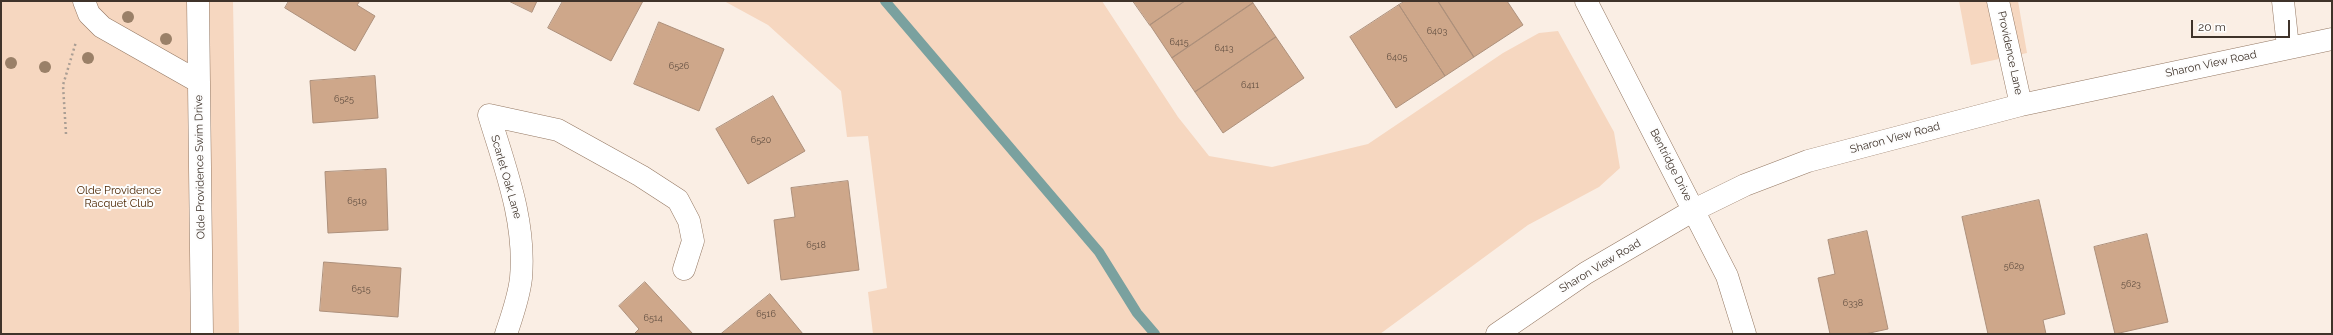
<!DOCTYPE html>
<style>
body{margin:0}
#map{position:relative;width:2333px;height:335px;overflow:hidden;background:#faeee4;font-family:Raleway,sans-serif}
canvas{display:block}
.frame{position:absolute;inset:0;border:2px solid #3f332a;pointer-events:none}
.scale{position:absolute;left:2191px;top:20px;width:99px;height:18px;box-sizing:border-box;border:2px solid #3f332a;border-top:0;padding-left:5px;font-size:12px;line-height:14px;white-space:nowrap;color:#3f332a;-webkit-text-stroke:3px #fdfdfd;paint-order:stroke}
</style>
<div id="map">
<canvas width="2333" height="335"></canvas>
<div class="frame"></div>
<div class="scale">20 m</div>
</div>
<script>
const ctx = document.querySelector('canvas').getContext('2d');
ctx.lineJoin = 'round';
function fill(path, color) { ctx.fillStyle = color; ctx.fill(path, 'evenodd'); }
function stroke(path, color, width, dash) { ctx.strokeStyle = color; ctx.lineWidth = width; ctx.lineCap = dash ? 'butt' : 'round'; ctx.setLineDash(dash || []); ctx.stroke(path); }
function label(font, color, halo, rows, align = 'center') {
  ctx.font = font + ' Raleway,sans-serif'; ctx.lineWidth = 4; ctx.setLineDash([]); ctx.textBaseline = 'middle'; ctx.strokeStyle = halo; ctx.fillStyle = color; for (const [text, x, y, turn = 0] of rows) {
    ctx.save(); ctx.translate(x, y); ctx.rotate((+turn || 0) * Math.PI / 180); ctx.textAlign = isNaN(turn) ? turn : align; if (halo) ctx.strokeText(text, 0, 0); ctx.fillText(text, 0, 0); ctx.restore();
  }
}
const green = new Path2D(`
 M1,1h232l6,333h-238z
 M724,1h378l76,116 31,39 63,11 96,-23 135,-91 36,-20 19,-2 56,101 6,36 -21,19 -71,38 -148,109h-507l-5,-42 19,-4 -19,-152 -21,1 -6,-46 -73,-66z
 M1959,1h59l9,52 -56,12z`);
const stream = new Path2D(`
 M885,1l214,251 38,61 18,21`);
const building = new Path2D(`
 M289,1h71l-3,4 18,11 -20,35 -70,-43z
 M509,1h28l-5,11z
 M563,1h80l-32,60 -63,-33z
 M1133,1h52l-35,24z
 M1185,1h67l1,2 -81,55 -22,-33z
 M1405,1h33l36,56 -29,19 -46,-71z
 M1438,1h69l16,24 -49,32z
 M1253,3l23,34 -81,55 -23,-34z
 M1399,5l46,71 -49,32 -46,-71z
 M659,22l65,27 -25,62 -65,-27z
 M1276,37l28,41 -81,55 -28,-41z
 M375,76l3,42 -65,5 -3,-42z
 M773,96l32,55 -57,33 -32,-55z
 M386,169l2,61 -60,3 -3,-61z
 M848,181l11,89 -78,10 -7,-60 21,-3 -4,-29z
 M2039,200l26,114 -22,6 3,14h-58l-26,-117z
 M1867,231l21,98 -23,5h-35l-12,-56 17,-4 -7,-34z
 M2147,234l21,88 -53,12 -21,-87z
 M324,262l77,6 -3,49 -78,-6z
 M645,282l48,52h-59l5,-5 -20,-23z
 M770,294l33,40h-82z`);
const path = new Path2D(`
 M66,134l-3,-49 13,-43`);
const minor = new Path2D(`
 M84,1l5,13 13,13 97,55
 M198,1l4,333
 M1586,1l141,275 18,58
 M1998,1l23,104
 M2283,1l5,46
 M506,334c6,-18 13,-37 15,-56 5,-57 -16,-110 -32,-163l69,15 83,46 37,24 11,21 4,20 -9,28
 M1497,334l89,-61 108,-63 51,-25 63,-24 213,-56 311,-66`);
const trees = [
 [128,17],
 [166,39],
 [88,58],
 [11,63],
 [45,67]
];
const numberNames = [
 ["6403",1437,31],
 ["6415",1179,42],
 ["6413",1224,48],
 ["6405",1397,57],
 ["6526",679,66],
 ["6411",1250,85],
 ["6525",344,99],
 ["6520",761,140],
 ["6519",357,201],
 ["6518",816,245],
 ["5629",2014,266],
 ["5623",2131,284],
 ["6515",361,289],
 ["6338",1853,303],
 ["6516",766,314],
 ["6514",653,318]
];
const streetNames = [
 ["Providence Lane",2010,53,78],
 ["Sharon View Road",2211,64,-12],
 ["Sharon View Road",1895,138,-15],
 ["Bentridge Drive",1671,165,63],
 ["Olde Providence Swim Drive",200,167,-91],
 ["Scarlet Oak Lane",506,177,74],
 ["Sharon View Road",1600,266,-31]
];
const parkNames = [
 ["Olde Providence",119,191],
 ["Racquet Club",119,204]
];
fill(green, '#f6d7c0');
stroke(stream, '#7aa19f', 10);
fill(building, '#cea78a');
stroke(building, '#ad907b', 1);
stroke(minor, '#947863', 23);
stroke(path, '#aa9e94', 2.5, [2, 3]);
stroke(minor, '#fff', 22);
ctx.fillStyle = '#9a8068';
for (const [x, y] of trees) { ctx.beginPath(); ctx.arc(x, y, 6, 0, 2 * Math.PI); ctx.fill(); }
label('9px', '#635042', null, numberNames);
label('11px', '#3f332a', '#fdfdfd', streetNames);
label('11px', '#4c2602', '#fdfdfd', parkNames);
</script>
